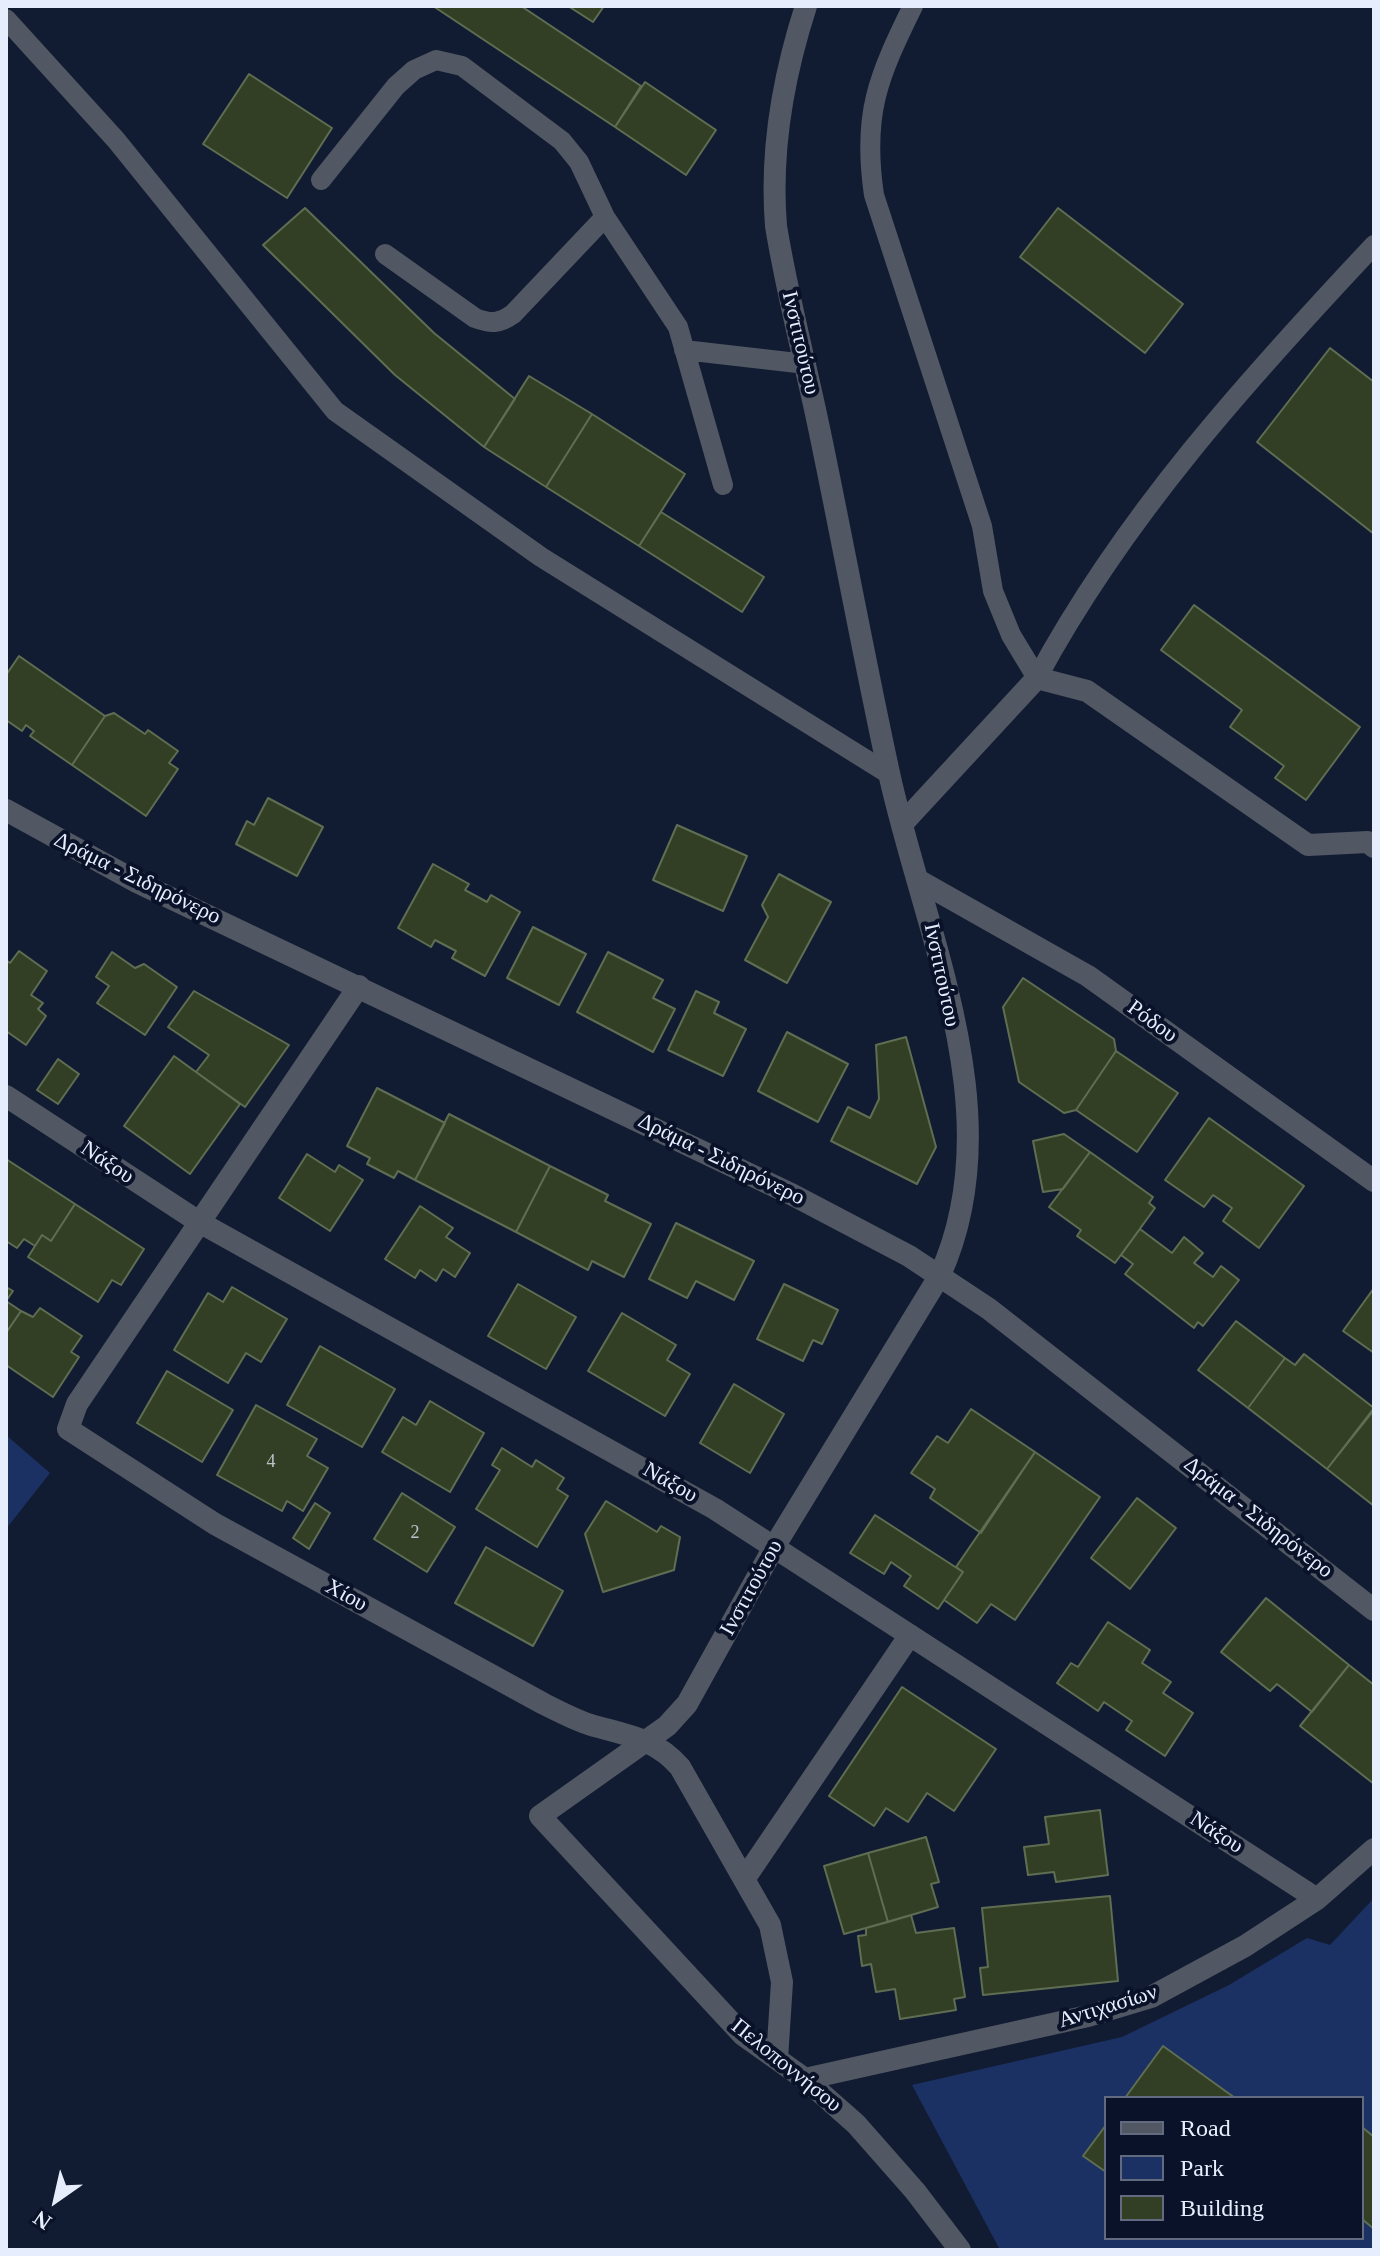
<!DOCTYPE html>
<meta charset="utf-8">
<style>
body{margin:0}
#map{position:relative;width:1380px;height:2256px;overflow:hidden;background:#111c32;font-family:"Times New Roman",serif}
canvas{display:block}
.frame{position:absolute;inset:0;border:8px solid #e6eefe;pointer-events:none}
.legend{position:absolute;left:1104px;top:2096px;width:260px;height:144px;box-sizing:border-box;background:#091228;border:2px solid #616a7e;margin:0;padding:10px 14px;list-style:none;font-size:24px;color:#e6eefe}
.legend li{display:flex;align-items:center;gap:16px;height:40px}
.legend b{width:40px;border:2px solid #616a7e}
.north{position:absolute;left:16px;top:2160px;width:80px;height:80px;-webkit-text-stroke:6px #091228;paint-order:stroke;rotate:214deg;font-size:22px;font-weight:700;line-height:32px;text-align:center;color:#e6eefe}
.north::after{content:'';display:block;margin:auto;width:28px;height:36px;background:#e6eefe;clip-path:polygon(50% 0,100% 100%,50% 72%,0 100%)}
</style>
<div id="map">
<canvas width="1380" height="2256"></canvas>
<div class="frame"></div>
<ul class="legend">
<li><b style="height:10px;background:#515763"></b>Road</li>
<li><b style="height:22px;background:#1c3163"></b>Park</li>
<li><b style="height:22px;background:#323f25"></b>Building</li>
</ul>
<div class="north">N</div>
</div>
<script>
const ctx = document.querySelector('canvas').getContext('2d');
ctx.lineJoin = 'round';
function fill(path, color) { ctx.fillStyle = color; ctx.fill(path, 'evenodd'); }
function stroke(path, color, width, dash) { ctx.strokeStyle = color; ctx.lineWidth = width; ctx.lineCap = dash ? 'butt' : 'round'; ctx.setLineDash(dash || []); ctx.stroke(path); }
function label(font, color, halo, rows, align = 'center') {
  ctx.font = font + ' "Times New Roman",serif'; ctx.lineWidth = 8; ctx.setLineDash([]); ctx.textBaseline = 'middle'; ctx.strokeStyle = halo; ctx.fillStyle = color; for (const [text, x, y, turn = 0] of rows) {
    ctx.save(); ctx.translate(x, y); ctx.rotate((+turn || 0) * Math.PI / 180); ctx.textAlign = isNaN(turn) ? turn : align; if (halo) ctx.strokeText(text, 0, 0); ctx.fillText(text, 0, 0); ctx.restore();
  }
}
const green = new Path2D(`
 M6,1435l44,38 -44,56z
 M1374,1898v352h-374l-88,-165 210,-48 107,-52 78,-47 23,7zM1106,2098h256v140h-256z`);
const building = new Path2D(`
 M433,6h88l120,80 -26,41z
 M568,6h36l-11,16z
 M249,74l83,54 -45,70 -84,-54z
 M645,82l71,48 -30,45 -71,-48z
 M305,208l129,125 81,66 -31,48 -89,-72 -132,-130z
 M1058,208l125,96 -38,49 -125,-96z
 M1330,348l44,34v152l-117,-92z
 M529,376l63,38 -46,73 -62,-40z
 M592,414l93,60 -46,72 -93,-59z
 M661,512l103,65 -22,35 -103,-66z
 M1194,605l166,122 -54,73 -31,-22 9,-12 -54,-39 12,-17 -81,-60z
 M19,656l86,60 -33,49 -42,-29 4,-5 -8,-6 -4,6 -16,-11v-45z
 M114,713l31,21 3,-4 30,21 -9,12 9,6 -32,47 -74,-51 33,-49z
 M268,798l55,29 -26,49 -61,-32 11,-23 7,4z
 M677,825l70,31 -24,55 -70,-31z
 M433,864l36,20 -4,6 22,12 4,-7 29,17 -35,64 -33,-18 4,-7 -21,-11 -4,7 -33,-19z
 M779,874l52,28 -44,81 -42,-23 23,-43 -6,-12z
 M533,927l53,27 -27,51 -52,-27z
 M19,951l28,20 -16,24 12,8 -5,6 8,7 -20,29 -20,-14v-71l4,3z
 M112,952l23,16 9,-4 33,23 -32,48 -48,-32 12,-17 -13,-9z
 M608,952l55,28 -10,18 22,11 -22,43 -76,-40z
 M1023,978l91,61 2,12 -40,59 -12,3 -45,-31 -16,-75z
 M194,991l95,54 -44,62 -49,-35 13,-17 -41,-28z
 M696,991l23,11 -5,11 32,16 -23,47 -55,-26z
 M787,1032l61,32 -30,58 -60,-31z
 M906,1037l30,110 -19,37 -86,-43 17,-34 22,11 9,-19 -3,-54z
 M1116,1051l62,42 -41,59 -61,-42z
 M174,1056l66,48 -50,70 -66,-48z
 M58,1059l21,15 -21,30 -21,-14z
 M377,1088l68,35 -30,57 -17,-9 -4,7 -27,-14 3,-6 -23,-12z
 M449,1114l101,52 -34,66 -101,-52z
 M1209,1118l95,68 -45,62 -36,-27 9,-13 -19,-13 -9,12 -39,-27z
 M1064,1134l26,18 -27,37 -20,3 -10,-51z
 M1090,1152l63,45 -4,6 6,5 -40,55 -38,-27 4,-6 -32,-23z
 M307,1154l28,18 4,-7 24,15 -33,51 -51,-33z
 M6,1159l69,45 -24,37 -9,-6 -7,11 -11,-7 -7,9 -11,-7z
 M550,1166l58,29 -3,6 46,23 -27,53 -32,-16 -4,9 -72,-38z
 M75,1204l69,45 -23,36 -9,-5 -14,22 -70,-45 14,-22 9,6z
 M420,1206l33,22 -7,9 24,16 -15,24 -12,-8 -7,12 -16,-11 -5,8 -30,-19z
 M676,1223l78,38 -20,39 -38,-19 -9,17 -38,-19z
 M1140,1229l32,24 12,-16 19,16 -9,10 19,14 8,-11 18,14 -36,46 -5,-4 -4,6 -69,-54 8,-10 -12,-9z
 M518,1284l58,33 -30,52 -58,-33z
 M784,1284l54,26 -16,34 -9,-4 -10,21 -46,-22z
 M6,1287l7,4 -7,10 15,10 -15,22z
 M232,1287l55,32 -26,43 -15,-9 -18,30 -54,-33 34,-57 15,9z
 M1374,1288v65l-31,-22z
 M40,1308l42,28 -11,16 8,5 -26,40 -47,-32v-32l15,-22 12,6z
 M622,1313l54,32 -9,15 23,14 -25,42 -77,-45z
 M1236,1321l49,37 -37,50 -50,-38z
 M320,1346l75,43 -33,58 -75,-42z
 M1304,1354l70,54 -47,61 -79,-61 37,-50 10,7z
 M167,1371l66,39 -31,52 -65,-39z
 M734,1384l50,30 -34,59 -50,-30z
 M430,1401l54,32 -34,59 -68,-40 21,-35 13,8z
 M256,1405l61,34 -10,17 21,12 -25,43 -16,-10 -5,10 -65,-36z
 M971,1409l64,43 -54,81 -51,-35 5,-9 -24,-16 26,-37 11,7z
 M1374,1410v96l-47,-37z
 M502,1448l30,19 4,-7 28,18 -7,11 11,7 -31,51 -61,-38 24,-39 -8,-5z
 M1035,1452l65,45 -85,123 -24,-16 -14,19 -33,-23 19,-28 -7,-5z
 M402,1493l53,34 -28,45 -53,-33z
 M1137,1498l39,30 -46,61 -39,-31z
 M606,1501l51,31 4,-6 19,11 -6,33 -71,22 -18,-58z
 M315,1503l15,10 -21,36 -16,-11z
 M875,1515l88,57 -25,37 -34,-23 7,-10 -20,-14 -7,12 -34,-21z
 M486,1547l77,44 -30,55 -78,-43z
 M1266,1598l83,67 -37,47 -35,-28 -7,7 -49,-39z
 M1108,1622l42,28 -8,13 29,19 -8,11 30,20 -28,43 -39,-26 6,-9 -28,-19 -6,9 -41,-28 14,-20 7,4z
 M1349,1665l25,20v99l-74,-58z
 M902,1687l94,62 -42,62 -27,-18 -19,29 -22,-14 -12,18 -45,-30z
 M1100,1810l8,65 -52,7 -2,-10 -26,3 -4,-28 25,-3 -4,-27z
 M926,1837l13,45 -8,2 7,23 -50,15 -20,-69z
 M868,1853l20,69 -44,12 -20,-68z
 M1110,1896l8,85 -135,14 -3,-27 8,-1 -6,-59z
 M911,1915l5,18 38,-5 11,69 -11,2 2,11 -56,9 -5,-30 -19,3 -5,-28 -9,2 -4,-30 8,-1v-7z
 M1163,2046l72,52h-110z
 M1106,2125v47l-23,-16z
 M1362,2127l12,10v92l-12,-10z`);
const service = new Path2D(`
 M913,6c-35,71 -51,108 -39,189l108,331 11,65 18,44 26,43c87,-162 212,-300 337,-433
 M6,19l110,121 219,271 206,146 348,217
 M321,180l75,-94 18,-16 22,-10 26,6 100,75 17,21 26,55 73,110 45,158
 M385,254l90,64c16,6 24,6 38,-4l92,-97
 M684,350l122,14`);
const minor = new Path2D(`
 M902,824l135,-146 50,13 221,154 60,-3 6,5
 M918,880l170,96 286,205
 M359,986l-282,418 -9,25 147,95 329,180c16,8 31,16 47,21 35,10 64,13 89,42l90,158 12,57 -5,77
 M6,1096l193,126 516,287 602,390
 M940,1275l-166,272 -87,157 -20,22 -127,90 203,219 62,44 51,45 59,67 45,59
 M745,1878l165,-243
 M805,2079l283,-63 63,-19 94,-51 72,-47 57,-50`);
const tertiary = new Path2D(`
 M806,6c-23,71 -36,146 -30,220 11,68 29,135 43,202 24,115 45,230 70,345 35,160 124,341 51,502
 M6,810l131,72 656,313 116,61 80,53 385,301`);
const numberNames = [
 ["4",271,1462],
 ["2",415,1533]
];
const streetNames = [
 ["Ινστιτούτου",800,343,77],
 ["Δράμα - Σιδηρόνερο",137,879,26],
 ["Ινστιτούτου",941,975,78],
 ["Ρόδου",1152,1022,36],
 ["Δράμα - Σιδηρόνερο",721,1160,26],
 ["Νάξου",107,1163,34],
 ["Νάξου",670,1483,30],
 ["Δράμα - Σιδηρόνερο",1258,1518,38],
 ["Ινστιτούτου",752,1588,-61],
 ["Χίου",346,1596,29],
 ["Νάξου",1216,1833,33],
 ["Αντιχασίων",1108,2007,-17],
 ["Πελοποννήσου",786,2066,39]
];
fill(green, '#1c3163');
fill(building, '#323f25');
stroke(building, '#5f6e52', 2);
stroke(service, '#515763', 20);
stroke(minor, '#515763', 22);
stroke(tertiary, '#515763', 22);
label('18px', '#b9c2c8', null, numberNames);
label('22px', '#e6eefe', '#091228', streetNames);
</script>
